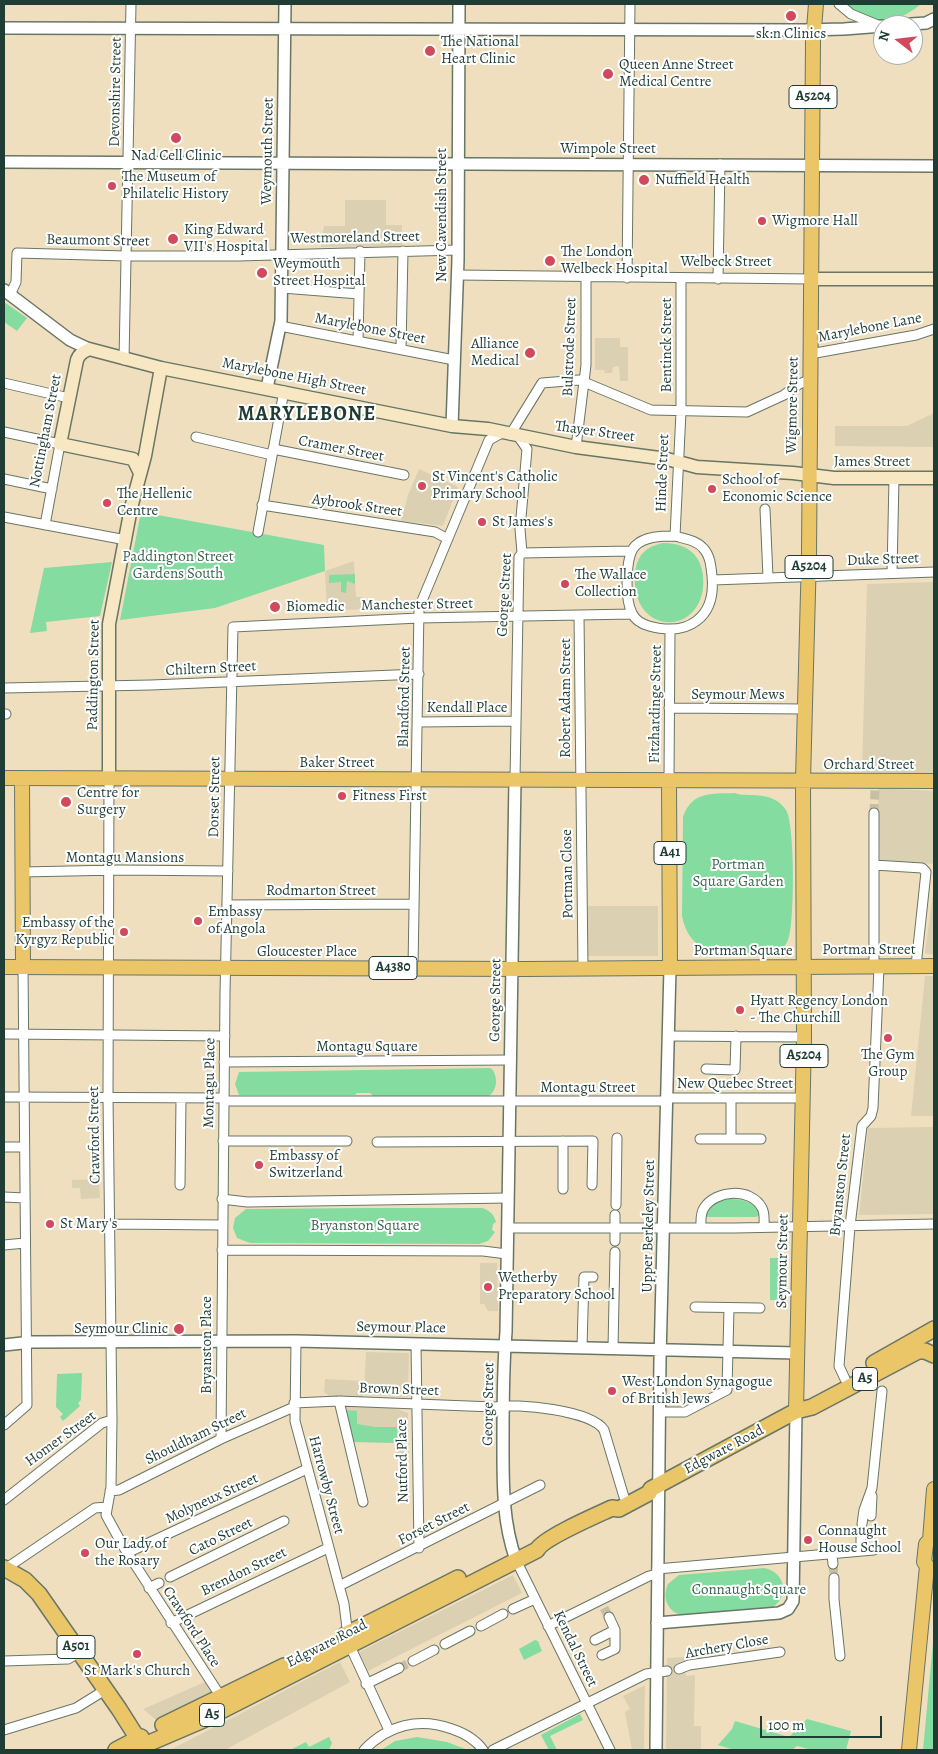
<!DOCTYPE html>
<style>
body{margin:0}
#map{position:relative;width:938px;height:1754px;overflow:hidden;background:#f0dfbf;font-family:Alegreya,serif}
canvas{display:block}
.frame{position:absolute;inset:0;border:5px solid #1f3d34;pointer-events:none}
.north{position:absolute;left:873px;top:15px;width:50px;height:50px;box-sizing:border-box;background:#fff;border:1px solid #a5b1ae;border-radius:50%;rotate:286deg;font-size:14px;font-weight:700;line-height:20px;text-align:center;color:#1f3d34}
.north::after{content:'';display:block;margin:auto;width:18px;height:22px;background:#d1495b;clip-path:polygon(50% 0,100% 100%,50% 72%,0 100%)}
.scale{position:absolute;left:760px;top:1716px;width:122px;height:22px;box-sizing:border-box;border:2px solid #1f3d34;border-top:0;padding-left:6px;font-size:15px;line-height:18px;white-space:nowrap;color:#1f3d34;-webkit-text-stroke:4px #fff;paint-order:stroke}
</style>
<div id="map">
<canvas width="938" height="1754"></canvas>
<div class="frame"></div>
<div class="north">N</div>
<div class="scale">100 m</div>
</div>
<script>
const ctx = document.querySelector('canvas').getContext('2d');
ctx.lineJoin = 'round';
function fill(path, color) { ctx.fillStyle = color; ctx.fill(path, 'evenodd'); }
function stroke(path, color, width, dash) { ctx.strokeStyle = color; ctx.lineWidth = width; ctx.lineCap = dash ? 'butt' : 'round'; ctx.setLineDash(dash || []); ctx.stroke(path); }
function label(font, color, halo, rows, align = 'center') {
  ctx.font = font + ' Alegreya,serif'; ctx.lineWidth = 4; ctx.setLineDash([]); ctx.textBaseline = 'middle'; ctx.strokeStyle = halo; ctx.fillStyle = color; for (const [text, x, y, turn = 0] of rows) {
    ctx.save(); ctx.translate(x, y); ctx.rotate((+turn || 0) * Math.PI / 180); ctx.textAlign = isNaN(turn) ? turn : align; if (halo) ctx.strokeText(text, 0, 0); ctx.fillText(text, 0, 0); ctx.restore();
  }
}
const built = new Path2D(`
 M345,200h41v25h16v21l-81,1 3,-21h21z
 M595,338h25v9h8v34h-8l-1,-15 -6,1 -1,6h-7l-1,-3h-9z
 M934,413v34l-99,-1v-20h72z
 M419,469l39,18 -15,39 -42,-5 7,-26z
 M354,561l2,36h7v12l-36,2 -2,-40z
 M934,582v192l-72,-2 5,-188z
 M878,788l56,3v73l-54,-4z
 M934,885v70l-9,-2z
 M588,906h70v50h-71z
 M925,976h9v140h-23z
 M934,1127v87l-75,1 9,-87z
 M99,1179l1,19 -19,1 -1,-11h-8v-8z
 M480,1263h17l1,48h-10l-4,-7h-4z
 M366,1352l43,1 -1,44 -44,-2z
 M325,1379l39,2 -1,15 45,17 1,45h-12l-1,-15 -42,-1 -9,-32 -21,-18z
 M513,1575l9,18 -154,78 -9,-19z
 M685,1657l1,19 9,-1 -1,51h7v24h-35l1,-92z
 M340,1662l10,20 -125,68h-55z
 M207,1681l6,13 -57,26 -13,-11z
 M645,1685l-1,65h-12l-7,-38 5,-3 -7,-13z`);
const green = new Path2D(`
 M843,4h78c-29,24 -48,19 -78,0z
 M4,302l23,16 -10,13 -13,-9z
 M141,512l183,33 1,26 -110,37 -95,12z
 M663,543c21,0 37,9 40,32 6,62 -73,64 -68,-1 2,-19 10,-27 28,-31z
 M112,562l-12,54 -54,6 1,9 -17,2 14,-65z
 M355,574v10l-8,-3 -1,12 -5,-1v-10l-12,1v-8z
 M735,793c9,5 38,-4 51,17 9,13 9,115 2,130 -3,7 -7,10 -14,13 -36,0 -83,11 -92,-37l1,-99c9,-26 28,-23 52,-24z
 M490,1068l3,2c5,9 4,20 -4,26h-116l-3,-3h-13l-2,2h-116l-4,-11 4,-12z
 M727,1199c14,0 28,2 33,16l-4,2h-50v-4l8,-9z
 M369,1208h113c7,2 12,6 14,14l-3,2 -1,6 3,2 -7,9 -9,3 -229,-1 -13,-5 -4,-10 2,-10 11,-9z
 M770,1258h18l-1,43 -17,-1z
 M82,1373l-1,27 -3,3 2,3 -17,15 -3,-4 3,-3 -7,-7 1,-33z
 M345,1410l12,1v13l18,3h22v16l-43,-1z
 M764,1568c23,4 26,32 5,41 -21,2 -70,10 -87,6 -15,-3 -20,-18 -14,-31l11,-9z
 M934,1632v118h-11z
 M535,1640l3,1 4,10 -18,9 -5,-11z
 M580,1714l3,6 -33,16 7,14h-8l-8,-15z
 M807,1719l44,12 -5,19h-34l-15,-4 -5,4h-58l-16,-5 14,-16 3,-8 54,16z
 M329,1737l3,6 -3,7h-39l16,-8 3,5z
 M417,1737l30,5 21,8h-87l14,-9z`);
const minorTunnel = new Path2D(`
 M874,813l1,-23
 M833,1564l1,14
 M604,1608l5,9
 M399,1668l14,-7`);
const minor = new Path2D(`
 M839,4l12,10 29,12
 M457,275l354,4
 M627,278l3,-274
 M718,279l2,-115
 M282,288l77,6
 M10,295l6,-13 1,-29 109,3h112l220,-6
 M280,326l174,34
 M358,341l2,-90
 M401,349l2,-98
 M810,354l106,-19 18,-6
 M124,360l7,-356
 M4,383l65,15
 M4,432l56,12 -15,81
 M510,435l32,-52 37,-3 72,30 96,2 37,-17 15,-11 11,-4
 M196,437l76,18
 M576,447l10,-82v-87
 M273,449l131,26
 M4,479l48,10
 M262,505l173,27 11,6
 M765,509l3,68
 M4,517l122,23
 M258,532l26,-141
 M675,536c10,3 21,4 28,12 7,7 8,18 9,28 4,41 -23,61 -63,50 -7,-2 -14,-6 -17,-13 -7,-13 -7,-56 3,-67 10,-10 27,-10 40,-10z
 M675,536l6,-124v-134
 M522,553l109,-2
 M892,573l2,-95
 M713,580l221,-8
 M579,615l4,354
 M4,688l147,-3 268,-11
 M669,708l137,1
 M4,714h2
 M418,722l98,-1
 M109,778l-1,319 4,323 -1,67 -5,28 17,31 98,151
 M515,779l4,-222 3,-4 -2,-24 7,-80 -9,-13
 M669,780l1,-151
 M874,865l48,3 4,4 -10,94
 M22,872l96,-2 110,1
 M227,905l187,-1
 M874,967v-154
 M413,968l6,-360 70,-168 13,-7
 M4,1034l221,2
 M668,1036l136,1
 M224,1062l287,-2
 M706,1069l29,1 1,-34
 M4,1097l220,1
 M667,1098h136
 M224,1101h443
 M700,1139h61
 M731,1139v-41
 M223,1141h124
 M377,1142l216,-1 -1,44
 M4,1147h20
 M180,1185l1,-87
 M563,1189v-48
 M4,1197l21,1
 M222,1199l25,3 261,-4
 M616,1205l1,-67
 M110,1224l112,1
 M508,1228h227l199,-4
 M701,1228c0,-7 -1,-14 3,-20 11,-18 47,-21 58,0 3,5 2,13 2,19
 M615,1241v-26
 M4,1245l21,-2
 M222,1250l261,1 24,3
 M695,1307l65,1
 M296,1341l-1,80 49,183 5,40 40,86
 M416,1344l3,204
 M582,1347l2,-70h9
 M613,1348l2,-96
 M845,1379l-6,-13 11,-140 12,-100 9,-10 2,-8 6,-141
 M339,1401l24,101
 M294,1403l45,-2 155,6c23,-4 97,3 110,23l20,67
 M659,1412h26l42,-22 2,-82
 M4,1425l23,-20 -4,-438
 M221,1439l4,-446 8,-366 186,-9 213,-4
 M110,1491l9,-1 102,-51 73,-32
 M4,1500l98,-77 10,-3
 M871,1516l1,-20
 M862,1524l2,-14 8,-22 10,-97
 M861,1551v-19
 M127,1553l180,-84
 M832,1554l1,10
 M516,1560l94,190
 M5,1569l90,-61 12,-1
 M657,1569l217,-19
 M170,1577l114,-56
 M834,1578v21l6,57
 M339,1586l201,-101
 M149,1588l10,-5
 M513,1609l22,-10
 M171,1623l157,-75
 M481,1626l22,-12
 M548,1626l101,-50 8,-2
 M595,1640l20,-10
 M445,1644l25,-13
 M602,1655l13,-6v-19l-6,-13
 M4,1661l64,-2 12,-7
 M413,1661l21,-11
 M679,1669l10,-4 91,-13
 M366,1684l33,-16
 M4,1730l72,-22 29,-18
 M364,1750c24,-25 55,-33 88,-21 12,4 24,11 31,21
 M493,1750l153,-76 21,-3`);
const tertiary = new Path2D(`
 M896,25l30,-2 8,-4
 M4,28l801,2 39,-1 39,-3
 M4,162l930,4
 M4,290l66,50 19,9
 M267,388l14,-67 4,-317
 M452,426l6,-166 1,-256
 M515,779l-9,553c-3,36 -3,72 -3,107 0,42 -1,82 13,121
 M4,1345l28,-3 264,-1 501,12
 M657,1623l122,-10 9,-4 5,-8 3,-190
 M656,1750l4,-392 10,-390`);
const secondary = new Path2D(`
 M811,279h123
 M140,473l-7,-14 -73,-15 17,-84c2,-6 6,-8 12,-11l72,19 291,58 36,3 88,18 91,12 30,8 96,6 41,5h100
 M109,778v-154l22,-116 14,-52 16,-88`);
const primary = new Path2D(`
 M4,778l930,3
 M22,778l1,189
 M669,780l1,188
 M4,967l521,2 409,-3
 M796,1411l8,-374 -1,-257 6,-225 4,-514 3,-37
 M909,1750l18,-184 -3,-4 2,-18 4,-4 4,-51`);
const trunk = new Path2D(`
 M874,1363l60,-34
 M4,1568l21,12 14,14 80,115 24,38
 M345,1635l113,-57
 M163,1725l121,-59
 M116,1750l25,-13
 M133,1750l70,-30 334,-170c6,-12 60,-35 75,-42l7,1 30,-16 2,-4 145,-78 16,-4 106,-56h7l9,4`);
const markers = [
 [791,16,6,"#d1495b"],
 [430,51,6,"#d1495b"],
 [608,74,6,"#d1495b"],
 [176,138,6,"#d1495b"],
 [644,180,6,"#d1495b"],
 [112,186,5,"#d1495b"],
 [762,221,5,"#d1495b"],
 [173,239,6,"#d1495b"],
 [550,261,6,"#d1495b"],
 [262,273,6,"#d1495b"],
 [530,353,6,"#d1495b"],
 [422,486,5,"#d1495b"],
 [712,489,5,"#d1495b"],
 [107,503,5,"#d1495b"],
 [482,522,5,"#d1495b"],
 [565,584,5,"#d1495b"],
 [275,607,6,"#d1495b"],
 [342,796,5,"#d1495b"],
 [66,802,6,"#d1495b"],
 [198,921,5,"#d1495b"],
 [124,932,5,"#d1495b"],
 [740,1010,5,"#d1495b"],
 [888,1038,5,"#d1495b"],
 [259,1165,5,"#d1495b"],
 [50,1224,5,"#d1495b"],
 [488,1287,5,"#d1495b"],
 [179,1329,6,"#d1495b"],
 [612,1391,5,"#d1495b"],
 [808,1540,5,"#d1495b"],
 [85,1553,5,"#d1495b"],
 [137,1654,5,"#d1495b"]
];
const shields = [
 [813,97,48],
 [809,567,48],
 [670,853,32],
 [393,968,48],
 [804,1056,48],
 [865,1379,25],
 [76,1647,38],
 [212,1715,25]
];
const shieldNames = [
 ["A5204",813,97],
 ["A5204",809,567],
 ["A41",670,853],
 ["A4380",393,968],
 ["A5204",804,1056],
 ["A5",865,1379],
 ["A501",76,1647],
 ["A5",212,1715]
];
const poiNames = [
 ["sk:n Clinics",791,34,"center"],
 ["The National",441,42],
 ["Heart Clinic",441,59],
 ["Queen Anne Street",619,65],
 ["Medical Centre",619,82],
 ["Nad Cell Clinic",176,156,"center"],
 ["The Museum of",122,177],
 ["Philatelic History",122,194],
 ["Nuffield Health",655,180],
 ["Wigmore Hall",772,221],
 ["King Edward",184,230],
 ["VII's Hospital",184,247],
 ["The London",561,252],
 ["Welbeck Hospital",561,269],
 ["Weymouth",273,264],
 ["Street Hospital",273,281],
 ["Alliance",519,344,"right"],
 ["Medical",519,361,"right"],
 ["St Vincent's Catholic",432,477],
 ["Primary School",432,494],
 ["School of",722,480],
 ["Economic Science",722,497],
 ["The Hellenic",117,494],
 ["Centre",117,511],
 ["St James's",492,522],
 ["The Wallace",575,575],
 ["Collection",575,592],
 ["Biomedic",286,607],
 ["Centre for",77,793],
 ["Surgery",77,810],
 ["Fitness First",352,796],
 ["Embassy",208,912],
 ["of Angola",208,929],
 ["Embassy of the",114,923,"right"],
 ["Kyrgyz Republic",114,940,"right"],
 ["Hyatt Regency London",750,1001],
 ["- The Churchill",750,1018],
 ["The Gym",888,1055,"center"],
 ["Group",888,1072,"center"],
 ["Embassy of",269,1156],
 ["Switzerland",269,1173],
 ["St Mary's",60,1224],
 ["Wetherby",498,1278],
 ["Preparatory School",498,1295],
 ["Seymour Clinic",168,1329,"right"],
 ["West London Synagogue",622,1382],
 ["of British Jews",622,1399],
 ["Connaught",818,1531],
 ["House School",818,1548],
 ["Our Lady of",95,1544],
 ["the Rosary",95,1561],
 ["St Mark's Church",137,1671,"center"]
];
const streetNames = [
 ["Devonshire Street",116,92,-89],
 ["Wimpole Street",608,149],
 ["Weymouth Street",268,151,-89],
 ["New Cavendish Street",442,215,-90],
 ["Westmoreland Street",355,238,-1],
 ["Beaumont Street",98,241,1],
 ["Welbeck Street",726,262],
 ["Marylebone Lane",870,328,-11],
 ["Marylebone Street",370,329,11],
 ["Bentinck Street",667,345,-90],
 ["Bulstrode Street",570,347,-88],
 ["Marylebone High Street",294,377,11],
 ["Wigmore Street",793,405,-89],
 ["Nottingham Street",46,431,-79],
 ["Thayer Street",595,432,8],
 ["Cramer Street",341,449,11],
 ["James Street",872,462],
 ["Hinde Street",663,473,-88],
 ["Aybrook Street",357,506,8],
 ["Duke Street",883,560,-2],
 ["George Street",505,595,-87],
 ["Manchester Street",417,605,-1],
 ["Chiltern Street",211,669,-3],
 ["Paddington Street",94,675,-89],
 ["Seymour Mews",738,695],
 ["Blandford Street",405,697,-89],
 ["Robert Adam Street",566,698,-90],
 ["Fitzhardinge Street",656,704,-89],
 ["Kendall Place",467,708],
 ["Baker Street",337,763],
 ["Orchard Street",869,765],
 ["Dorset Street",215,797,-89],
 ["Montagu Mansions",125,858],
 ["Portman Close",568,874,-91],
 ["Rodmarton Street",321,891],
 ["Portman Street",869,950],
 ["Portman Square",743,951],
 ["Gloucester Place",307,952],
 ["George Street",496,1000,-89],
 ["Montagu Square",367,1047],
 ["Montagu Place",210,1083,-89],
 ["New Quebec Street",735,1084],
 ["Montagu Street",588,1088],
 ["Crawford Street",95,1135,-91],
 ["Bryanston Street",841,1185,-84],
 ["Upper Berkeley Street",649,1226,-89],
 ["Seymour Street",783,1261,-89],
 ["Seymour Place",401,1328,1],
 ["Bryanston Place",207,1345,-90],
 ["Brown Street",399,1390,2],
 ["George Street",489,1404,-89],
 ["Shouldham Street",196,1437,-26],
 ["Homer Street",61,1439,-36],
 ["Edgware Road",724,1450,-28],
 ["Nutford Place",403,1461,-91],
 ["Harrowby Street",326,1485,75],
 ["Molyneux Street",212,1499,-25],
 ["Forset Street",434,1524,-27],
 ["Cato Street",221,1537,-26],
 ["Brendon Street",244,1572,-26],
 ["Crawford Place",191,1627,57],
 ["Edgware Road",327,1644,-27],
 ["Archery Close",727,1647,-10],
 ["Kendal Street",575,1649,64]
];
const parkNames = [
 ["Paddington Street",178,557],
 ["Gardens South",178,574],
 ["Portman",738,865],
 ["Square Garden",738,882],
 ["Bryanston Square",365,1226],
 ["Connaught Square",749,1590]
];
const districtNames = [
 ["MARYLEBONE",307,415]
];
fill(built, '#dcd0b2');
fill(green, '#84dca0');
stroke(minorTunnel, '#c6bfa3', 9, [9, 4.5]);
stroke(minor, '#687665', 11);
stroke(tertiary, '#687665', 14);
stroke(secondary, '#687665', 15);
stroke(primary, '#687665', 16);
stroke(trunk, '#687665', 18);
stroke(minor, '#fff', 9);
stroke(tertiary, '#fff', 11);
stroke(secondary, '#f7e8c3', 12);
stroke(primary, '#ebc669', 14);
stroke(trunk, '#ebc669', 15);
for (const [x, y, r, color] of markers) { const dot = new Path2D(); dot.arc(x, y, r, 0, 2 * Math.PI); ctx.fillStyle = color; ctx.fill(dot); stroke(dot, '#fff', 2); }
for (const [x, y, w] of shields) { const box = new Path2D(); box.roundRect(x - w / 2, y - 11.5, w, 23, 4); ctx.fillStyle = '#fff'; ctx.fill(box); stroke(box, '#1f3d34', 1); }
label('bold 14px', '#1f3d34', null, shieldNames);
label('15px', '#1f3d34', '#fff', poiNames, 'left');
label('15px', '#1f3d34', '#fff', streetNames);
label('15px', '#38654f', '#fff', parkNames);
ctx.letterSpacing = '1px';
label('bold 20px', '#1f3d34', '#fff', districtNames);
ctx.letterSpacing = '0px';
</script>
